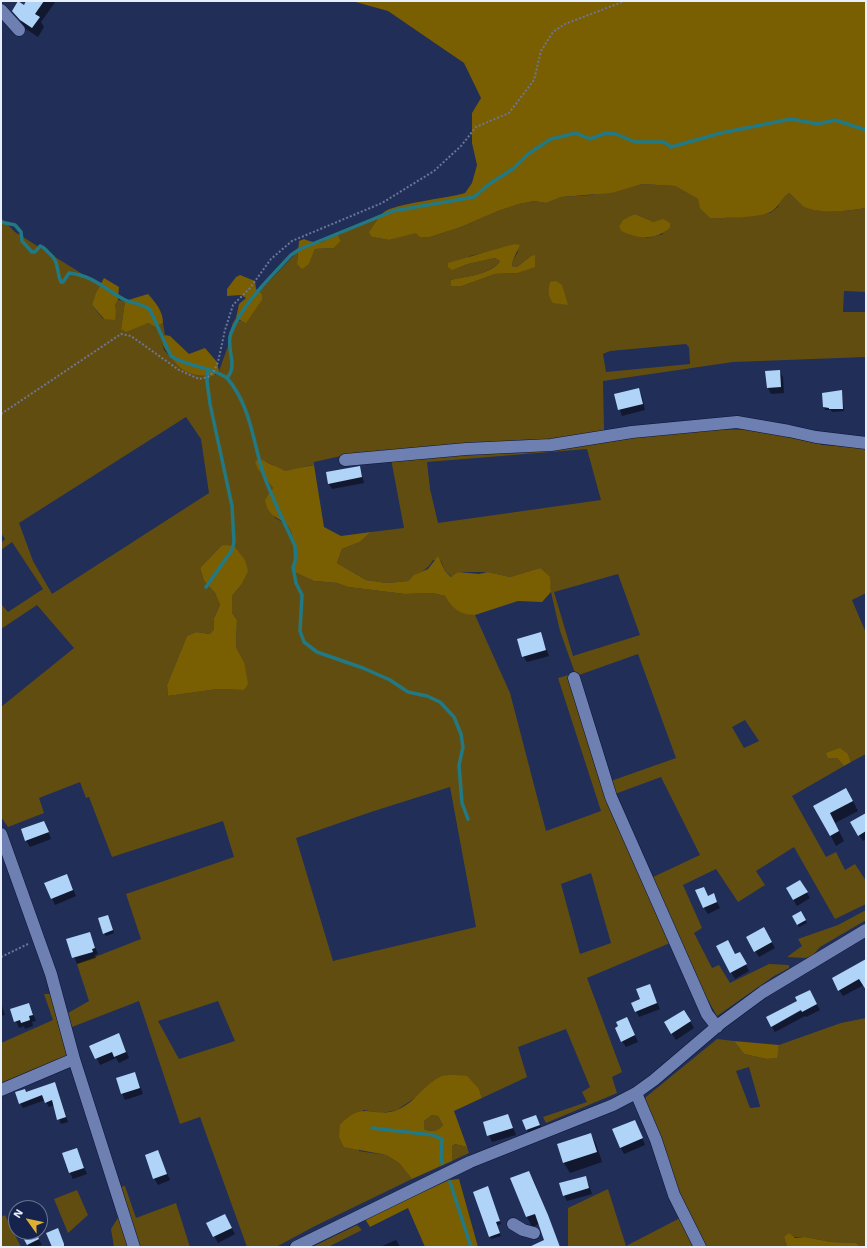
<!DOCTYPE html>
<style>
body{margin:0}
#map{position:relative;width:867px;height:1248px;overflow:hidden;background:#202e58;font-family:"Work Sans",sans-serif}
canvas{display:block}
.frame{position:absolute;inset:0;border:2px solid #e7eefe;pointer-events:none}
.north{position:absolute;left:8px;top:1200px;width:40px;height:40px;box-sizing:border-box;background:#16234c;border:1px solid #6a7493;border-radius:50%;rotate:303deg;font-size:11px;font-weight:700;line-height:16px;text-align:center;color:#e7eefe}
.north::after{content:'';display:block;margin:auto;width:14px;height:18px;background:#deb133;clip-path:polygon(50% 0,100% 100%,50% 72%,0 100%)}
</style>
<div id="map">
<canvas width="867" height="1248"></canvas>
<div class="frame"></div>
<div class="north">N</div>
</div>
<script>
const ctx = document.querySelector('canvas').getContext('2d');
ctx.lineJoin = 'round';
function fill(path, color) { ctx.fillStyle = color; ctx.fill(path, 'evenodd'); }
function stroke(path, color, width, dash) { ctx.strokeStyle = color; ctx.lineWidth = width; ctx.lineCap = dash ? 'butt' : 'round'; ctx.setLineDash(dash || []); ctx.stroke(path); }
const green = new Path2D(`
 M642,184l33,2 23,13 12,19h20l40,-5 8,-6 2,-8 9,-6c5,4 9,9 14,12 15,10 46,6 63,3v84l-22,-1 -1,21h23v45l-133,5 -130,19 1,50 -7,3 -59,7 -197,15 -27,6v3c-7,0 -12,4 -19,5 -2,0 -7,1 -9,1 -3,0 -23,-11 -26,-13l7,22 6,8 -1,3 3,27c4,2 11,5 14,9 8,11 5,31 3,44l22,10 23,2 11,4 57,7 28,-1 12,3c6,10 18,19 30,19l35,78 36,138 55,-20 -43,-133 11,-3 26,80 75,188 -83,35 35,94 -10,5 5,16 -71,30 -3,-6 44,-15 -5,-10 8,-5 -24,-58 -48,18 9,30 -45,21 -3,-9 -57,4 -25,17 -15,3 -19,-3 -4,41 27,4 13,8 13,16 -97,47 -39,21h-29l-47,-130 -20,7 -41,-123 -67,26 -4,-14 21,-12 -12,-37 64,-25 -15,-45 108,-37 -11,-36 -111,36 -23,-60 -3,1 -6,-16 -41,16 5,15 -36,14 -7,-10v-110l73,-59 -37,-43 -36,24v-25l7,8 35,-23 -31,-47 -11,8v-7l4,-4 -4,-6v-315l14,14 85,53 -8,20 11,14 13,-9 -1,-5 3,-5 7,1 -4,28 27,-6 7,4 8,-4 2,12 -4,4 3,11 7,7 45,18 3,-4 13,-36c-2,-6 0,-12 4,-17l4,3c10,-7 21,-14 22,-27l-3,-2 39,-41 -1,13h12l6,-15 19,-1 7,-7 -3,-6 43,-21 -5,9 -4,14 17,3 28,-8 13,5 31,-10 37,-16 21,-7 15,-3 12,2 14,-6 32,-2zM635,214l19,8 9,12 -16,4 -26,-7 -2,-4zM514,244l4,8 -5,8 -1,6 5,1 14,-11 -14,17 -22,1 -33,12h-11v-6c15,-4 39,-5 49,-19l-5,-3 -27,6 -11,4 13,-12 28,-6zM686,344l3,3 1,17 -84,8 -3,-18 7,-3zM186,417l15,22 8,54 -157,101 -19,-33 -14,-38zM222,545l19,40 -9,11v17l5,7 -1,27 8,15v28l-26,-1 -50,7 -1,-11 20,-49 9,-4 14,2 4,-5v-11l6,-13 -5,-12 -11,-12 -4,-13zM450,787l26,140 -143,34 -37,-123 75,-26zM591,873l20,70 -31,11 -19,-70zM218,1001l17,40 -56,18 -21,-38z
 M708,429l49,1 66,15 43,3v145l-14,7 14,33v121l-15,8 -3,-8 -20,4h9l7,8 -52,30 34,61 10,-5 9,18 10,-6 11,17v23l-31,15 -41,-72 -38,24 9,14 -27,17 -22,-33 -33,16 19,43 -8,5 18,35 7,-3 11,18 39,-19 20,1v3l-15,8 -57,40 -13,-23 -53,-115 49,-23 -39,-78 -46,17 -4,-13 65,-23 -38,-104 -59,21 -4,-2 -15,-42 -9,-39v-5l-11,-19 -30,9 -22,-5h-30l-6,5 -7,-6 -4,-10 -8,-1c-7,13 -15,11 -25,21l-21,2 -21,-3 -29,-17 5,-14 18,-7 11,-10 33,-4 -13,-69zM587,449l14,51 -163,23 -8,-34 -3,-27zM618,574l22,61 -67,21 -19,-64zM745,720l14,21 -15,7 -12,-21z
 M866,910v10l-46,27 -8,9 -7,2 -18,-1 15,-11 -4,-7 40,-14z
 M44,994h7l19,62 -69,32v-45l52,-23z
 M866,1018v229h-5l-5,-4 -25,-1 -26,-5h-21l3,10h-83l-29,-61 -31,-85 2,-4 71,-58 17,2 10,13 23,5 9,-1 3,-13 62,-22zM749,1067l11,39v1l-10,1 -14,-37z
 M432,1115l6,1 5,9c-6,7 -10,7 -19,4v-8z
 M455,1144l12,3 2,6 -17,8v-15z
 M125,1186l11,32 40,-15 14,44h-51l-19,-60z
 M608,1189l18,57 56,-29 14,30h-128v-39z
 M77,1190l11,25 -20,18 -14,-34z
 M5,1215l16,32h-20v-30z
 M119,1216l9,31h-14l-3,-18z
 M357,1225l5,5 -34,17h-16z`);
const forest = new Path2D(`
 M352,1h514v207c-17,3 -48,7 -63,-2 -5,-4 -9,-9 -14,-13 -10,7 -9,13 -17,18 -9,7 -50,7 -62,7l-10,-10 -2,-9 -23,-13 -33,-2 -31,9 -50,4 -15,6 -12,-2 -15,3 -21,7 -37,16 -31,10h-10l-4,-4 -27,7 -17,-3 -3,-5c5,-6 9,-15 15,-20 10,-8 64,-14 81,-19l7,-10 5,-18 -5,-22v-30l9,-15 -17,-35 -76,-52z
 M635,214l19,8 9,-3 7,4v5c-18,13 -29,11 -49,3l-2,-4 4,-7z
 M334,235h4l3,6 -7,7 -19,1 -6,15 -7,5 -5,-5 2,-23 5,-2c17,6 15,5 30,-4z
 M514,244l6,1 -7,15 -1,6 5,1 14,-11 4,-1v12l-18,6 -22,1 -33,12h-11v-6c15,-4 40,-5 49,-19l-5,-3 -27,6 -16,6 -4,-3v-4z
 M240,275l15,6 1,8 6,5v6l-16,23 -10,-5 3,-14 7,-6 -5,-3 -14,1v-7l9,-12z
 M104,278l15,9 -1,13 -3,5 1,5 -1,10 -11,-1 -12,-14 4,-12z
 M556,281l6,4 6,20 -15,-2c-5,-7 -5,-12 -3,-21z
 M148,294c8,9 15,17 15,29l-8,4 -7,-4 -22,9 -5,-3 4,-28z
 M165,335l5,1 19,18 16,-6 12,14 2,9 -6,5c-20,-1 -29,-1 -41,-18 -6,-7 -9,-11 -11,-19z
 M260,458c8,6 17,8 25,13l29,-6 10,62 17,9 30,-4 -11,10 -18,7 -5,14 29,17 21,3 21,-2 6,-6 14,-6 10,-13 7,15 6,6 7,-5 21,2 9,-2 22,5 30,-9 10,9 1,15 -9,10 -24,-1 -43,14c-15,0 -23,-7 -30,-19l-12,-3 -28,1 -57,-7 -11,-4 -23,-2 -22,-10c2,-11 4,-38 -5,-46 -11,-10 -18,-7 -22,-25l8,-12 -15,-19 -3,-7z
 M222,545l12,1 11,14 3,11 -7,14 -9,11v17l5,7 -1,27 8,15 4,22 -4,6 -26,-1 -50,7 -1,-11 20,-49 9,-4 14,2 4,-5v-11l6,-13 -5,-12 -11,-12 -4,-13z
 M840,748l8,6 3,8 -7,4 -7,-8h-9l-2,-5z
 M734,1041l45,4 -2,13 -10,1 -23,-5z
 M455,1075l12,1 12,13 3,9 -28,13 13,36 -12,-3 -3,2v15l-40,18 -13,-16 -13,-8 -42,-8 -5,-10 1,-12c24,-26 32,-6 57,-15 18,-7 28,-27 45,-34 4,-1 9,-1 13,-1zM432,1115l6,1 5,9c-6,7 -11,7 -19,4v-8z
 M459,1179l19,68h-53l-17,-39 -38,19 -5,-8 84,-39z
 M789,1233l6,5 10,-1 26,5 25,1 5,4h-74l-3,-10z`);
const shadow = new Path2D(`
 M27,1h29l-15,21 3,5 -6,10 -12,-8 -13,-18 11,-5z
 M779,371l4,6 1,16 -13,1 -3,-6z
 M638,389l4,7 3,14 -23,6 -7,-21z
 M842,392l2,19 -12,1 -1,-2h-6l-1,-3z
 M360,467l4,16 -32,6 -3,-5z
 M540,633l9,23 -22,6 -4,-6z
 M852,799l6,12 -23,12 9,18 -8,5 -21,-40z
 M866,817v22l-3,2 -12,-19z
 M44,822l7,17 -21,8 -4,-7z
 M67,875l9,21 -21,9 -3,-7z
 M800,881l10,17 -13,8 -10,-17z
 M713,895l7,13 -12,6 -4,-6 4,-11z
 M801,912l6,11 -8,4 -6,-11z
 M109,919l5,14 -8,3 -2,-3z
 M764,929l11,19 -16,9 -11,-19z
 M89,933l9,21 -3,1 1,3 -19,6 -9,-24z
 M717,947l18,9 5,-3 9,18 -14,8z
 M866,960v27l-2,-2 -21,11 -4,-6z
 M649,985l11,24 -21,8 -3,-6z
 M813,997l7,13 -14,7 -1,-1 -30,16 -3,-5 34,-19z
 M1,1003l4,12 -4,1z
 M29,1004l7,17 -4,1 1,4 -8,3 -1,-3 -5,2 -8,-19z
 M684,1011l10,17 -18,12 -11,-17z
 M630,1024l8,18 -12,5 -4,-6z
 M122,1041l7,17 -10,5 -3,-5 -16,7 -9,-19z
 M135,1073l8,21 -18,6 -3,-7z
 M55,1083l13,39 -7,2 -7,-19 -5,2 -4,-7 -22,8 -3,-5 6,-10z
 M508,1115l8,20 -24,7 -8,-19z
 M536,1116l7,15 -13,5 -3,-6z
 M638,1127l7,18 -21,9 -3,-6z
 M591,1134l5,10 6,18 -32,11 -6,-10 -6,-18z
 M76,1149l11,25 -14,5 -3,-6z
 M158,1152l12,28 -12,5 -4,-7z
 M529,1172l5,9 26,66h-32l18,-6 -7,-17 -7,3 -5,-10 -15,-38z
 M586,1177l6,17 -25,7 -3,-6z
 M489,1190l12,34 -4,1 4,11 -10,3 -1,-3z
 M228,1221l7,13 -17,9 -10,-19z
 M21,1232h14l7,13 -13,2z
 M396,1240l4,7h-20z`);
const stream = new Path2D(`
 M1,222l14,3 6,7 1,9 10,11h3l5,-6c4,1 5,3 8,6 13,11 7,17 13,30h2l6,-9c26,3 35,16 56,27 9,4 17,3 25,10l21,46c16,11 39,10 56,22 12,-13 -2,-30 4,-45 12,-30 38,-54 60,-78l9,-6 93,-38 81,-14 14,-12 26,-17 14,-14 23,-15 25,-6 14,6 16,-6 10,1 19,8h29l7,5 50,-14 70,-14 27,5 17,-4 31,10
 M227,378c22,26 25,56 34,88 7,25 23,55 34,80l1,13 -3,8 3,16 6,12 -2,36 4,11 13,10 46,16 27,12 18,12 19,4 13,6 14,15 7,17 2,13 -4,18 3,38 6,16
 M206,587l26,-37 2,-8 -2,-36 -22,-102 -3,-23 1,-12
 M372,1128l61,7 9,4 -1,17 1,7
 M450,1182l21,65`);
const building = new Path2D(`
 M18,1l6,4 2,-4h18l-9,13 5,3 -8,11 -12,-8 -8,-9z
 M780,370l1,17 -14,1 -2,-17z
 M639,388l4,16 -25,6 -4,-16z
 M842,390l1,19h-14v-1l-6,-1 -1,-14z
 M360,466l2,11 -34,7 -2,-12z
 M541,632l5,18 -24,7 -5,-18z
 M846,788l7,13 -23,12 9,18 -9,5 -17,-30z
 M866,813v18l-8,5 -8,-14z
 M44,821l5,11 -24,9 -4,-12z
 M67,874l6,16 -22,9 -7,-16z
 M800,880l8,12 -15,8 -7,-12z
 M704,887l4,9 6,-3 3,9 -14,6 -8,-18z
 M801,911l5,9 -9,5 -5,-9z
 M108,915l5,15 -10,4 -5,-16z
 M764,927l8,15 -18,10 -8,-15z
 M90,932l5,16 -3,1 1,3 -21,6 -6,-19z
 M728,940l7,14 5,-2 7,12 -17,9 -14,-27z
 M866,959v31l-7,-11 -21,12 -6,-13z
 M650,984l7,19 -22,9 -4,-9 9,-4 -4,-10z
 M810,990l7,14 -15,8 -1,-2 -30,17 -5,-10 31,-16 -2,-4z
 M29,1003l4,12 -4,1 1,4 -9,3 -1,-3 -6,2 -4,-13z
 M684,1010l7,11 -20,13 -7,-12z
 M627,1017l8,18 -14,7 -6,-14 3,-2 -2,-4z
 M119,1033l7,19 -12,5 -2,-5 -17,7 -6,-13z
 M135,1072l5,16 -19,6 -5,-16z
 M55,1082l11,35 -9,3 -5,-20 -7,3 -3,-8 -23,9 -4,-12 10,-3 1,3z
 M508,1114l5,14 -26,8 -4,-14z
 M536,1115l4,10 -14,5 -4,-10z
 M635,1120l8,18 -23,10 -8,-19z
 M591,1133l6,19 -34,11 -6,-19z
 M77,1148l7,20 -15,5 -7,-20z
 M158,1150l9,24 -14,5 -8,-24z
 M529,1171l19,44 12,32h-31l15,-7 -9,-26 -9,3 -16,-39z
 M586,1176l3,12 -26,8 -4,-13z
 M488,1186l12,35 -4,1 4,11 -11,4 -16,-45z
 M225,1214l7,14 -19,9 -7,-14z
 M58,1228l6,16v3h-12l-6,-14z
 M20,1232h16l3,7 -12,6z`);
const path = new Path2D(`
 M1,414l120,-80 10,2 48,34 20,9 9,-2 6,-6 4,-9 7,-32 8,-25 17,-17 21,-29 21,-18 90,-38 52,-32 27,-25 15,-19 33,-14 25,-33 7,-29 12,-19 12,-8 60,-23
 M1,957l27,-13`);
const minor = new Path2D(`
 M1,10l18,20
 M345,460l121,-11 85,-4 81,-13 105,-10 52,9 27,6 50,6
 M574,678l37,119 96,217 10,13
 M1,834l50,140 23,85 60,188
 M1,1090l73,-31
 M636,1093l20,47 18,55 26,52
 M513,1224l10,6 11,3
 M296,1247l174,-85 143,-57 23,-12 18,-13 67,-57 42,-31 103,-62`);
fill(green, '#624d11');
fill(forest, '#7a5e02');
fill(shadow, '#0007');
stroke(stream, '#227984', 3.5);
fill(building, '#b0d4f7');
stroke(minor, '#0a143b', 13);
stroke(path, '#6c7797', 2, [2, 2]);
stroke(minor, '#6e80b1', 12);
</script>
